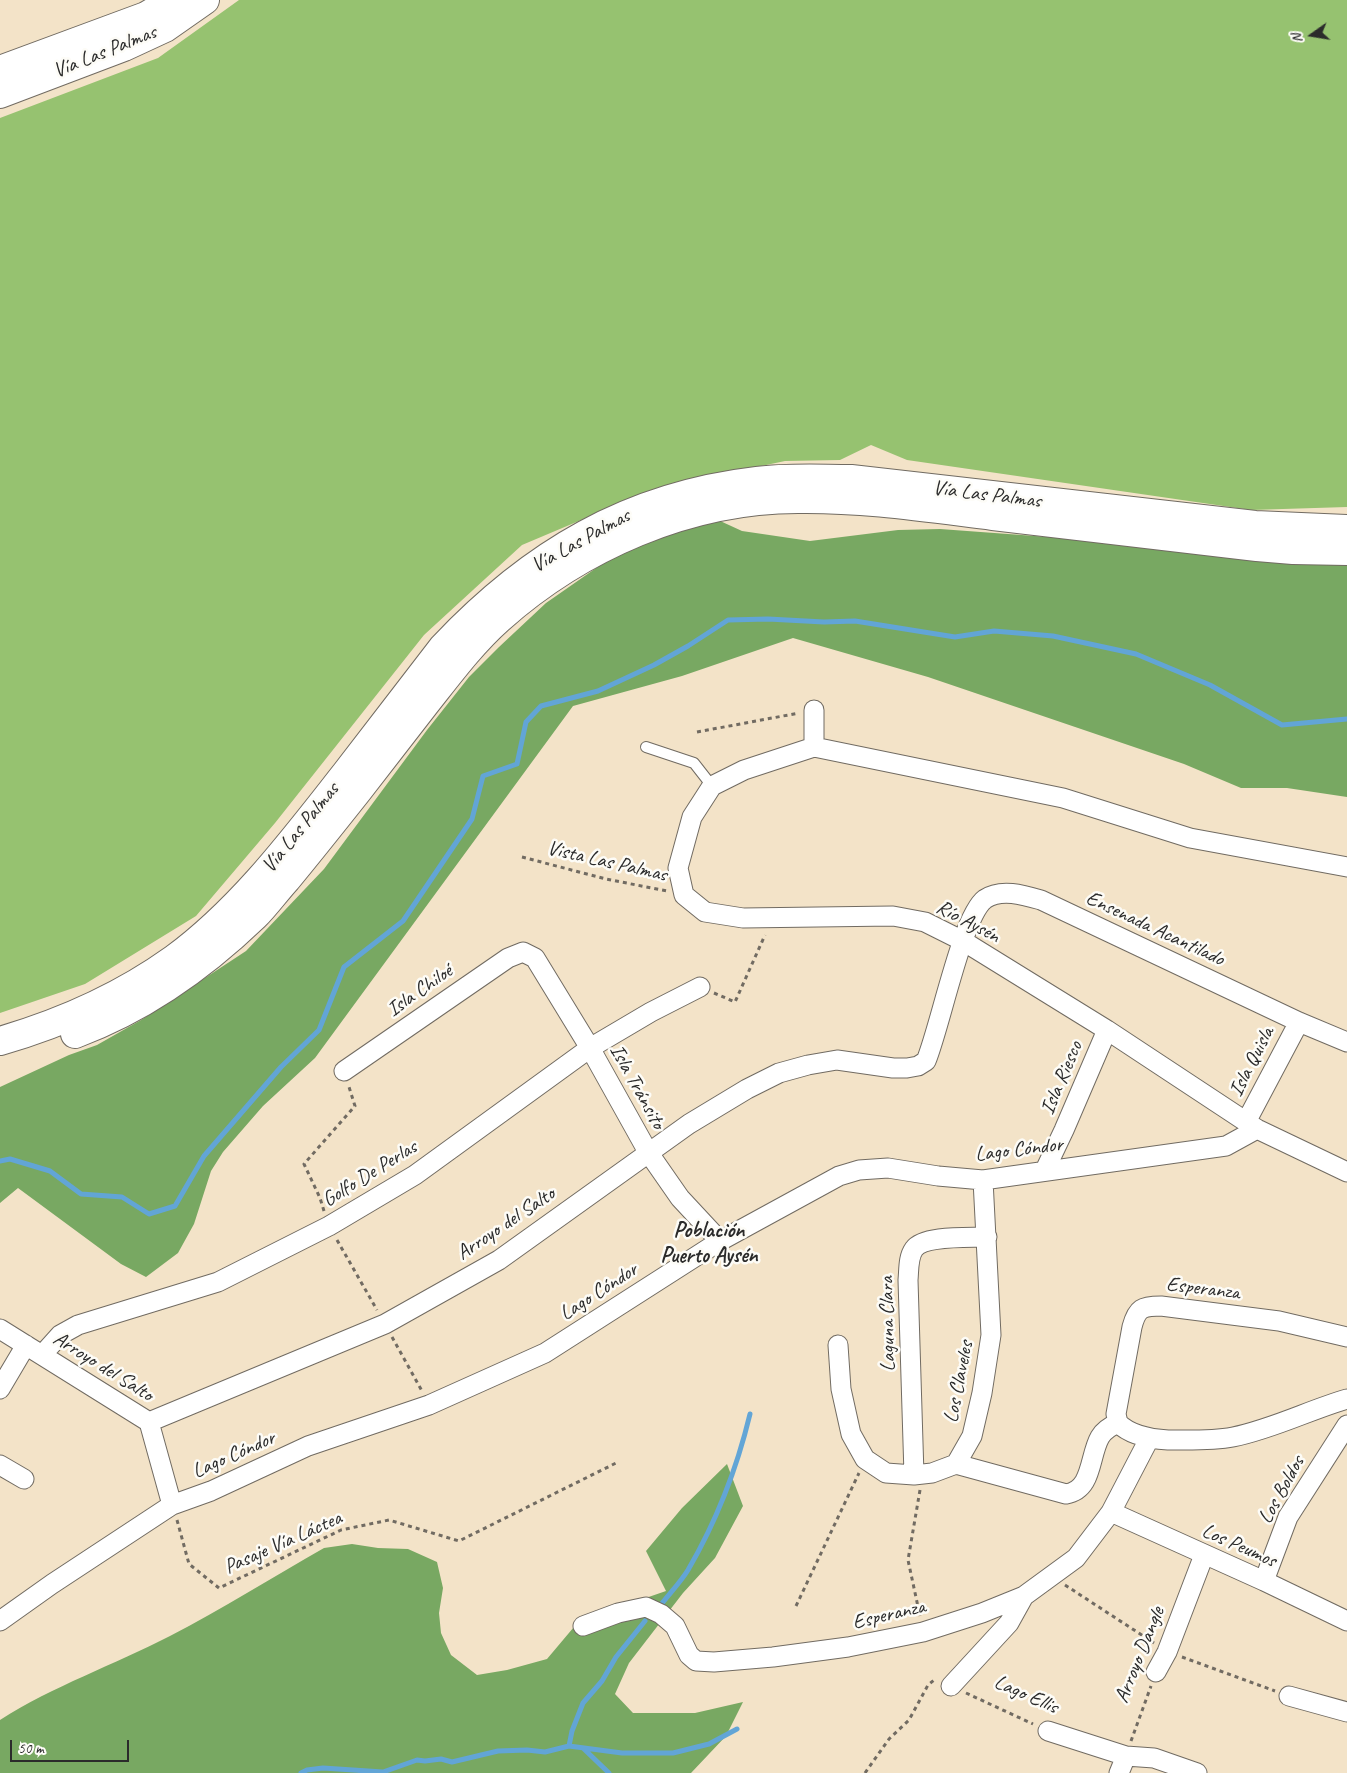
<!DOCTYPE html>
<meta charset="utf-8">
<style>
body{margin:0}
#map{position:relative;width:1347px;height:1773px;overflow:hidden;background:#f3e3c8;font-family:Caveat,sans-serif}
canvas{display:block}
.north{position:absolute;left:1287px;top:10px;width:50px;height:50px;-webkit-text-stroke:4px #fdfcf7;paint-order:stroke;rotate:257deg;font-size:14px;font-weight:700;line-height:20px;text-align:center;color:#2b2b2b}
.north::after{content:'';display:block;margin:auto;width:18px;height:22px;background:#2b2b2b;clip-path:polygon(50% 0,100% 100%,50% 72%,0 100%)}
.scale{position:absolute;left:10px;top:1740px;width:119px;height:22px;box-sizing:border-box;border:2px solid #2b2b2b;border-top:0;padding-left:6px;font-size:15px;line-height:18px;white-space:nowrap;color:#2b2b2b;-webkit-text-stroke:4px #fdfcf7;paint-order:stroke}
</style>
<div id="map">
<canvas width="1347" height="1773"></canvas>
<div class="north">N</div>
<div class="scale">50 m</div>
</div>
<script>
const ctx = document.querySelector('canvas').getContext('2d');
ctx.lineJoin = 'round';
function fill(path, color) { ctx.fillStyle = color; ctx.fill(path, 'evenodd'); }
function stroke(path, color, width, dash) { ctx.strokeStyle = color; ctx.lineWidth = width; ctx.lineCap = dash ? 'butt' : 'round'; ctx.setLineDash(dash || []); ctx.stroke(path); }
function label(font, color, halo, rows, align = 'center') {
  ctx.font = font + ' Caveat,sans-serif'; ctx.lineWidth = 5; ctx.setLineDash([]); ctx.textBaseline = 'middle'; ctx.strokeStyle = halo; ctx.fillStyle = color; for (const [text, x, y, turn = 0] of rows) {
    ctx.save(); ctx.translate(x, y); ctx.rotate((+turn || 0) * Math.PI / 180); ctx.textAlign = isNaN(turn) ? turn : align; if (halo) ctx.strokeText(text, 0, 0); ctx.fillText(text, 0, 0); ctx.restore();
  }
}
const green = new Path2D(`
 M239,0h1108v507l-96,3 -344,-50 -36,-15 -31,15 -55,1 -128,27 -135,57 -98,90 -149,188 -79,93 -111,68 -85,29v-895l158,-60z`);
const forest = new Path2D(`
 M718,520l24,11 68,10 88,-11 42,-1 407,30v238l-60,-9h-46l-57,-24 -256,-87 -135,-39 -111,38 -109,30 -258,352 -52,48 -40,46 -12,19 -17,53 -16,29 -32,24 -25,-13 -103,-76 -18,15v-116l69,-32 28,-10 44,-25 105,-69 78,-82 103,-139 42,-53 30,-30 47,-44 66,-46 38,-18z
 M727,1464l16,42 -28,52 -32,35 -54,70 -14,31 18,19h62l48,-11 -17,34 -35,37h-691v-53c53,-34 114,-55 170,-84 52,-27 103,-59 154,-88l28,-4 26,4 30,1 29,13 6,26 -4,25 2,20 10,22 26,20 30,-5 40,-11 32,-38 87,-30 -20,-40 36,-43z`);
const stream = new Path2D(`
 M0,1161l10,-2 40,12 31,23 41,3 27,17 26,-8 29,-50 77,-89 38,-37 25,-63 59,-46 69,-102 11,-43 34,-12 9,-42 15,-16 57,-15 56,-26 34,-19 40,-26 40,-1 56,3 31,-1 100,16 39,-6 59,5 83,18 74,31 72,40 65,-6
 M660,1606c9,-12 20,-23 28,-36 28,-48 49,-102 62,-156
 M569,1746l3,-15 11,-28 19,-22 14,-24 29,-36
 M584,1749l25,24
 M301,1773l6,-3 16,-2 60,4 34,-12 8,1 16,-2 11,3 46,-11 29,-1 18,2 24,-6 53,7h51l36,-9 28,-15`);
const path = new Path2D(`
 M697,732l102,-19
 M522,857l84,22 61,12
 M714,993l21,9 30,-67
 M324,1211l-4,-13 -16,-34 51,-58 -6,-19
 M337,1240l40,70
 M392,1337l30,54
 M920,1490l-12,70 12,56
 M177,1520l12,44 30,24 122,-58 48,-10 70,21 157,-78
 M1065,1585l89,58
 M796,1606l63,-133
 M1182,1657l93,34
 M966,1693l67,31
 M1131,1741l20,-55
 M865,1773l24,-34 20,-19 19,-35 6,-5`);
const service = new Path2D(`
 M646,747l48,16 18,23`);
const minor = new Path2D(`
 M814,747v-37
 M1347,867l-157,-29 -127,-40 -249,-51 -70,23 -32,16 -20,31 -14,51 6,27 21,17 38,6 150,-2 32,6 38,19 144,89 150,99 90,43
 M344,1071l164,-113 15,-6 12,6 55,90 58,104 32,46 40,43
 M1246,1122l53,-100
 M1045,1170l19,-40 43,-100
 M0,1329l149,93
 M838,1345l3,44 10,45 14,25 21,14 28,2 18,-2 24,-9 16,-28 10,-43 9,-58 -8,-155
 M42,1355l18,-20 18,-10 140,-43 111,-56 86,-51 175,-127 61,-36 49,-25
 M0,1389l26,-44
 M149,1422l236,-98 114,-64 190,-136 58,-35 32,-16 29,-8 29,-5 56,8h14l11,-2 8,-5c14,-33 36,-145 59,-162 16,-11 39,-4 56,1l258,122 48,20
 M149,1422l23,83
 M1118,1423l-2,-9 16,-87c5,-19 10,-21 29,-21l118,15 68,16
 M956,1464l110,30c27,-4 23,-38 34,-57 4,-7 11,-11 18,-14 13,13 33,16 50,17 22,0 44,1 65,-3 40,-8 76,-27 114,-38
 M0,1465l24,14
 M914,1475l-6,-195c1,-10 0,-23 6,-31 10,-14 56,-11 73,-12
 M1111,1512l153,69 83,40
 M1264,1581l24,-64 59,-92
 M0,1621l52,-37 120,-79 39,-14 97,-45 121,-41 116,-52 175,-112 119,-65 20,-6 29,-2 50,8 45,4 243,-34 31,-17
 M583,1626l35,-13 28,-6 15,7 14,12 14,29 7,6 18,1 59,-5 75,-10 75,-15 59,-19 42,-17 52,-38 35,-46 38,-73
 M1156,1672l11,-20 37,-97
 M951,1686l58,-63 15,-27
 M1289,1696l58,16
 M1048,1731l78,25 28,2 43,15
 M1119,1773l7,-17`);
const trunk = new Path2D(`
 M0,70l146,-54 27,-16
 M0,94l124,-47 41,-19 40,-28
 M75,1034c68,-25 128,-68 180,-118 11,-11 21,-25 32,-37 24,-29 47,-58 70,-87 23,-30 46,-59 69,-89 23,-29 45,-59 73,-84 81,-72 189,-120 299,-120 65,-1 130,9 195,17 88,10 176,20 264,31l36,3 54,1
 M0,1041c62,-18 121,-44 174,-82 68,-50 120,-120 172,-186 32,-42 65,-84 97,-126 88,-93 185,-151 314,-166 31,-4 63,-2 94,-2l404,46 92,4`);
const streetNames = [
 ["Vía Las Palmas",105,52,-22],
 ["Vía Las Palmas",987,495,7],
 ["Vía Las Palmas",581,541,-29],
 ["Vía Las Palmas",301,828,-51],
 ["Vista Las Palmas",607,862,13],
 ["Río Aysén",968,922,28],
 ["Ensenada Acantilado",1155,929,25],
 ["Isla Chiloé",420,991,-35],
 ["Isla Quisla",1252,1062,-63],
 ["Isla Riesco",1062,1078,-67],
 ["Isla Tránsito",637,1087,61],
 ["Lago Cóndor",1019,1150,-7],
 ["Golfo De Perlas",370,1174,-32],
 ["Arroyo del Salto",506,1224,-34],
 ["Esperanza",1203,1289,7],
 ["Lago Cóndor",599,1292,-33],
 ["Laguna Clara",888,1324,-91],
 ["Arroyo del Salto",103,1367,32],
 ["Los Claveles",959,1382,-79],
 ["Lago Cóndor",234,1455,-24],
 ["Los Boldos",1282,1490,-61],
 ["Pasaje Vía Láctea",283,1543,-24],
 ["Los Peumos",1239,1546,24],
 ["Esperanza",889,1615,-13],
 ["Arroyo Dangle",1140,1655,-68],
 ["Lago Ellis",1026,1695,24]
];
const neighbourhoodNames = [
 ["Población",709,1231],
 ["Puerto Aysén",709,1256]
];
fill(green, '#96c270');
fill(forest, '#78a862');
stroke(stream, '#62a5d6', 5);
stroke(service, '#716b62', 12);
stroke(minor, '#716b62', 21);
stroke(trunk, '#716b62', 30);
stroke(path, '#716b62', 3, [4, 4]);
stroke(service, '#fff', 10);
stroke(minor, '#fff', 19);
stroke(trunk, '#fff', 28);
label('21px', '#2b2b2b', '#fdfcf7', streetNames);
label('bold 22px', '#2b2b2b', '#fdfcf7', neighbourhoodNames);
</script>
